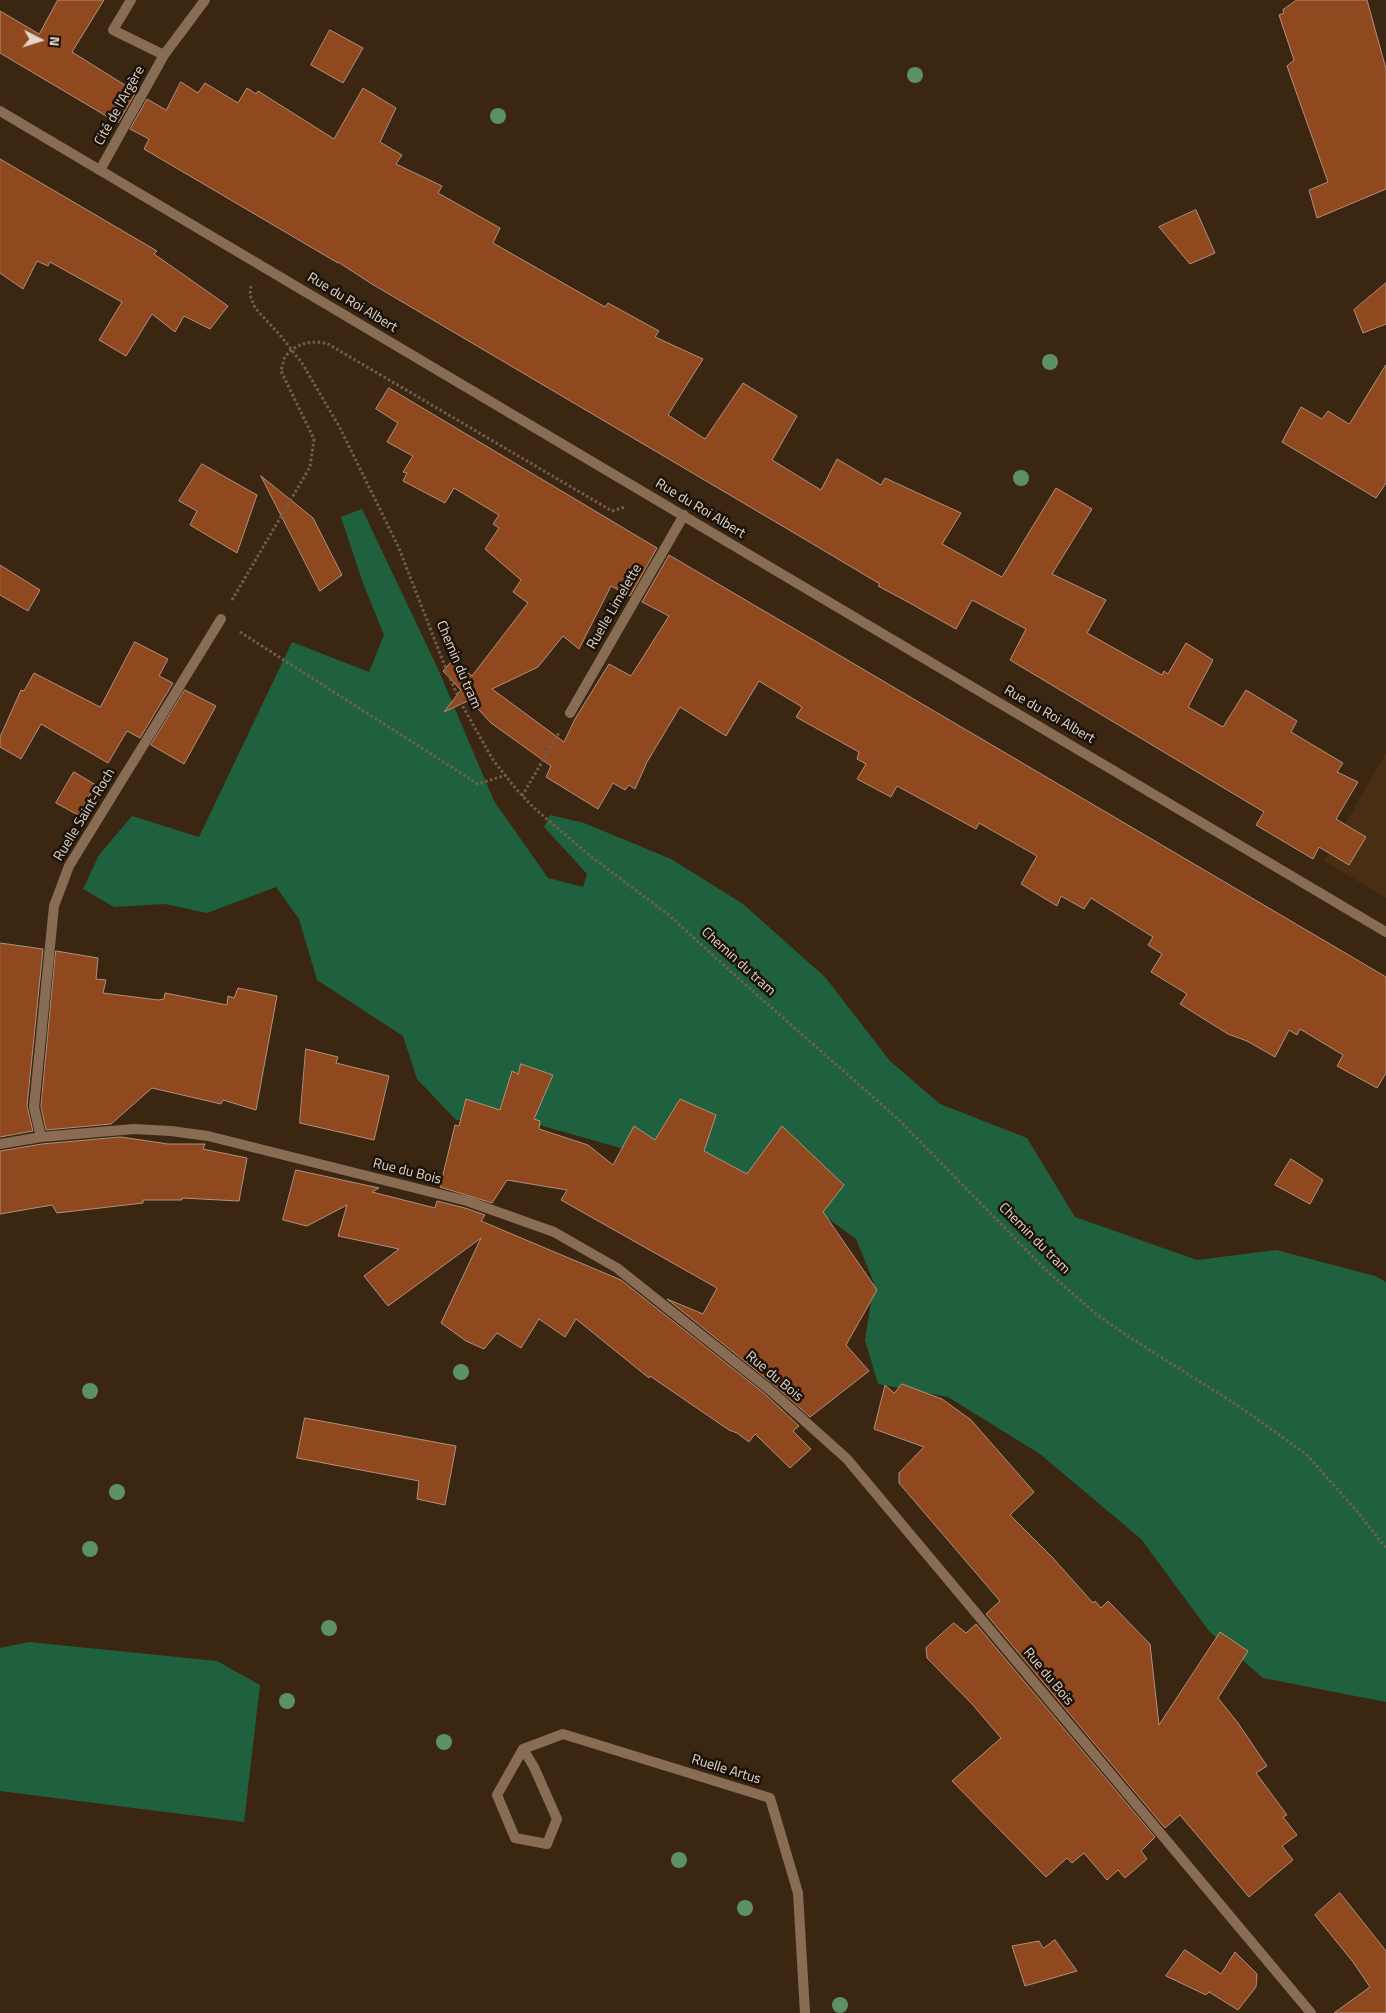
<!DOCTYPE html>
<meta charset="utf-8">
<style>
body{margin:0}
#map{position:relative;width:1386px;height:2013px;overflow:hidden;background:#3b2612;font-family:"Titillium Web",sans-serif}
canvas{display:block}
.north{position:absolute;left:15px;top:15px;width:50px;height:50px;-webkit-text-stroke:4px #1b1209;paint-order:stroke;rotate:95deg;font-size:14px;font-weight:700;line-height:20px;text-align:center;color:#e2d4c8}
.north::after{content:'';display:block;margin:auto;width:18px;height:22px;background:#e2d4c8;clip-path:polygon(50% 0,100% 100%,50% 72%,0 100%)}
</style>
<div id="map">
<canvas width="1386" height="2013"></canvas>
<div class="north">N</div>
</div>
<script>
const ctx = document.querySelector('canvas').getContext('2d');
ctx.lineJoin = 'round';
function fill(path, color) { ctx.fillStyle = color; ctx.fill(path, 'evenodd'); }
function stroke(path, color, width, dash) { ctx.strokeStyle = color; ctx.lineWidth = width; ctx.lineCap = dash ? 'butt' : 'round'; ctx.setLineDash(dash || []); ctx.stroke(path); }
function label(font, color, halo, rows, align = 'center') {
  ctx.font = font + ' "Titillium Web",sans-serif'; ctx.lineWidth = 5; ctx.setLineDash([]); ctx.textBaseline = 'middle'; ctx.strokeStyle = halo; ctx.fillStyle = color; for (const [text, x, y, turn = 0] of rows) {
    ctx.save(); ctx.translate(x, y); ctx.rotate((+turn || 0) * Math.PI / 180); ctx.textAlign = isNaN(turn) ? turn : align; if (halo) ctx.strokeText(text, 0, 0); ctx.fillText(text, 0, 0); ctx.restore();
  }
}
const built = new Path2D(`
 M1386,753v145l-62,-37z`);
const forest = new Path2D(`
 M362,509l76,160 56,132 54,77 35,9 4,-13 -43,-47 6,-12 34,8 87,36 72,45 82,73 65,84 50,43 87,34 48,79 122,43 79,-10 99,26 11,6v420l-123,-24 -54,-47 -68,-92 -101,-85 -92,-57 -70,-13 -13,-44 9,-57 -18,-44 -38,-28 -134,-45 -159,-45 -69,-1 -39,-41 -14,-43 -86,-56 -18,-61 -23,-32 -69,26 -42,-9 -51,3 -31,-18 16,-34 33,-39 67,21 93,-195 77,30 15,-37 -21,-52 -22,-66z
 M29,1642l188,19 43,24 -16,137 -244,-31v-143z`);
const building = new Path2D(`
 M58,0h46l-32,52 64,40 -18,31 -118,-70v-42l39,23z
 M1297,0h70l19,69v120l-69,29 -8,-28 19,-8 -41,-116 7,-6 -15,-45 5,-2 -1,-3z
 M330,30l33,18 -20,35 -32,-18z
 M181,82l17,11 7,-10 33,20 9,-15 9,6 2,-3 76,48 29,-51 33,20 -16,34 22,13 -6,9 46,22 -4,7 62,35 -7,15 112,64 3,-4 51,28 -4,6 48,22 -35,56 37,24 38,-56 54,33 -25,44 49,30 16,-31 44,26 4,-7 76,35 -19,31 60,33 54,-89 36,21 -40,65 54,26 -19,33 75,42 2,-4 4,3 18,-31 27,17 -25,47 35,20 23,-37 51,31 -6,11 52,31 -6,9 21,10 -22,37 30,18 -17,28 -30,-18 -6,12 -57,-34 8,-13 -254,-152 16,-31 -54,-29 -16,29 -48,-27 -30,-16 2,-2 -84,-50 -424,-250 -34,-22v1l-194,-114 5,-10 -19,-10 17,-30 19,11z
 M0,159l157,92 -3,3 74,52 -18,23 -26,-13 -9,16 -23,-18 -26,42 -27,-16 23,-38 -72,-40 -2,4 -11,-5 -14,28 -23,-16z
 M1196,210l19,43 -25,11 -31,-37z
 M1386,283v41l-23,9 -9,-23z
 M1386,365v118l-10,15 -94,-56 19,-35 21,12 6,-8 21,13z
 M389,388l268,160 -27,48 -19,-10 -32,63 -16,-13 -25,31 -46,22 72,53 11,-23 34,-55 22,12 38,-60 -27,-14 27,-47 717,422v96l-9,15 -40,-22 6,-11 -43,-26 -3,6 -8,-5 -14,27 -28,-16 -19,-7 -48,-30 7,-10 -36,-22 11,-18 -14,-9 5,-8 -62,-39 -7,11 -23,-13 -4,10 -36,-22 16,-28 -58,-33 -3,6 -79,-43 -6,11 -34,-18 9,-15 -9,-5 2,-7 -63,-35 6,-10 -43,-26 -33,55 -46,-29 -33,55 -12,27 -6,-4 -4,5 -12,-7 -15,26 -52,-32 5,-11 -60,-43 -21,-23 -26,12 17,-22 -18,-19 9,-10 20,15 56,-73 -15,-11 8,-12 -36,-31 14,-21 -6,-4 6,-9 -45,-27 -9,15 -42,-22 4,-8 -4,-1 10,-16 -26,-14 11,-19 -22,-14z
 M202,464l55,31 -20,58 -47,-28 7,-14 -18,-10z
 M261,476l52,42 29,57 -22,16z
 M0,565l40,25 -12,21 -28,-16z
 M135,642l33,17 -9,17 14,7 -33,55 -13,-7 -19,32 -67,-39 -20,35 -21,-12v-10l21,-47 3,1 10,-18 66,34z
 M185,690l31,16 -32,58 -33,-19z
 M74,772l22,13 -18,30 -22,-12z
 M0,943l43,6 -16,157 6,25 -33,6z
 M56,951l42,7 -2,21 10,1 -3,13 55,7 6,-1 1,-6 62,12 1,-9 6,2 4,-10 39,8 -21,114 -33,-10 -2,4 -69,-16 -41,36 -65,6 -5,-23z
 M306,1049l32,8 -2,6 53,13 -15,64 -74,-17z
 M521,1064l32,11 -19,44 6,2 -1,8 49,16 25,20 21,-39 21,14 25,-41 36,16 -12,36 43,23 35,-48 62,59 -21,27 54,78 -31,55 23,26 -59,46 -37,-33 -106,-85 36,15 14,-26 -156,-88 6,-10 -60,-10 -15,23 -52,-16 15,-62 4,1 7,-27 34,11 12,-39 6,3z
 M121,1137l47,7h37l-2,5 44,9 -8,43 -57,-3v2h-39v3l-86,10 -5,-8 -52,9v-63l42,-7z
 M1291,1159l32,21 -13,24 -35,-19z
 M296,1170l83,18 -7,4 63,16 2,-7 28,7 20,7 -4,6 140,59 144,114 34,32 -6,5 18,18 -21,19 -35,-34 -6,8 -12,-9 -8,-3 -79,-54 -1,2 -73,-59 -11,18 -26,-18 -18,29 -24,-15 -13,16 -18,-8 -25,-18 40,-85 -93,68 -24,-30 35,-27 -61,-13 9,-31 -40,21 -24,-6z
 M902,1384l40,15 29,21 63,72 -24,23 42,42 41,46 2,-2 6,7 7,-7 42,43 9,81 61,-93 28,19 -30,47 20,25 29,43 -11,7 31,42 -4,2 14,18 -15,11 11,14 -44,37 -69,-82 -15,13 -179,-214 14,-13 -101,-118v-10l25,-26 -50,-18 11,-44 9,8z
 M305,1418l151,28 -11,59 -28,-6 2,-18 -122,-23z
 M954,1623l12,10 10,-9 179,213 -14,14 6,8 -22,19 -7,-8 -11,10 -23,-27 -12,10 -5,-5 -21,19 -94,-96 49,-43 -28,-33 -46,-47 -1,-10z
 M1340,1893l46,58v62h-52l36,-26 -17,-25 -38,-47z
 M1055,1940l22,31 -52,15 -13,-40 27,-5 4,7z
 M1185,1950l36,24 14,-22 22,22 -1,13 -18,23 -29,-18 1,-1 -4,4 -40,-19z`);
const path = new Path2D(`
 M251,286l-1,9 5,13 25,27 22,28 38,65 58,118 50,128 14,31 31,55 24,30 17,18 55,47 81,61 69,63 158,139 150,153 49,43 30,21 114,72 66,47 50,56 30,38
 M232,600l78,-133 4,-28 -33,-68c1,-3 2,-8 3,-12 8,-15 29,-20 44,-15l284,167 13,-4
 M240,632l238,152 28,-9
 M522,796l38,-65`);
const lane = new Path2D(`
 M131,0l-18,30 51,25
 M100,170l64,-115 41,-55
 M523,1749l11,18 23,52 -10,25 -32,-6 -18,-43 26,-46 40,-15 207,64 28,95 7,120`);
const street = new Path2D(`
 M0,111l1386,821
 M570,713l114,-198
 M41,1137l-7,-30 20,-201 15,-40 152,-247
 M0,1144l41,-7 93,-8 37,2 37,5 259,65 87,31 63,36 152,121 78,70 464,554`);
const trees = [
 [915,75],
 [498,116],
 [1050,362],
 [1021,478],
 [461,1372],
 [90,1391],
 [117,1492],
 [90,1549],
 [329,1628],
 [287,1701],
 [444,1742],
 [679,1860],
 [745,1908],
 [840,2005]
];
const streetNames = [
 ["Cité de l'Argère",120,106,-61],
 ["Rue du Roi Albert",352,303,31],
 ["Rue du Roi Albert",700,509,31],
 ["Ruelle Limelette",615,607,-60],
 ["Chemin du tram",458,665,67],
 ["Rue du Roi Albert",1049,715,30],
 ["Ruelle Saint-Roch",85,815,-59],
 ["Chemin du tram",738,962,42],
 ["Rue du Bois",407,1172,14],
 ["Chemin du tram",1034,1239,45],
 ["Rue du Bois",774,1377,40],
 ["Rue du Bois",1048,1677,50],
 ["Ruelle Artus",726,1770,17]
];
fill(built, '#492e14');
fill(forest, '#1f613e');
fill(building, '#90491e');
stroke(building, '#af907f', 1);
stroke(path, '#715e4d', 3, [2.5, 2.5]);
stroke(lane, '#886d54', 10);
stroke(street, '#886d54', 10);
ctx.fillStyle = '#5c9163';
for (const [x, y] of trees) { ctx.beginPath(); ctx.arc(x, y, 8, 0, 2 * Math.PI); ctx.fill(); }
label('14px', '#e2d4c8', '#1b1209', streetNames);
</script>
